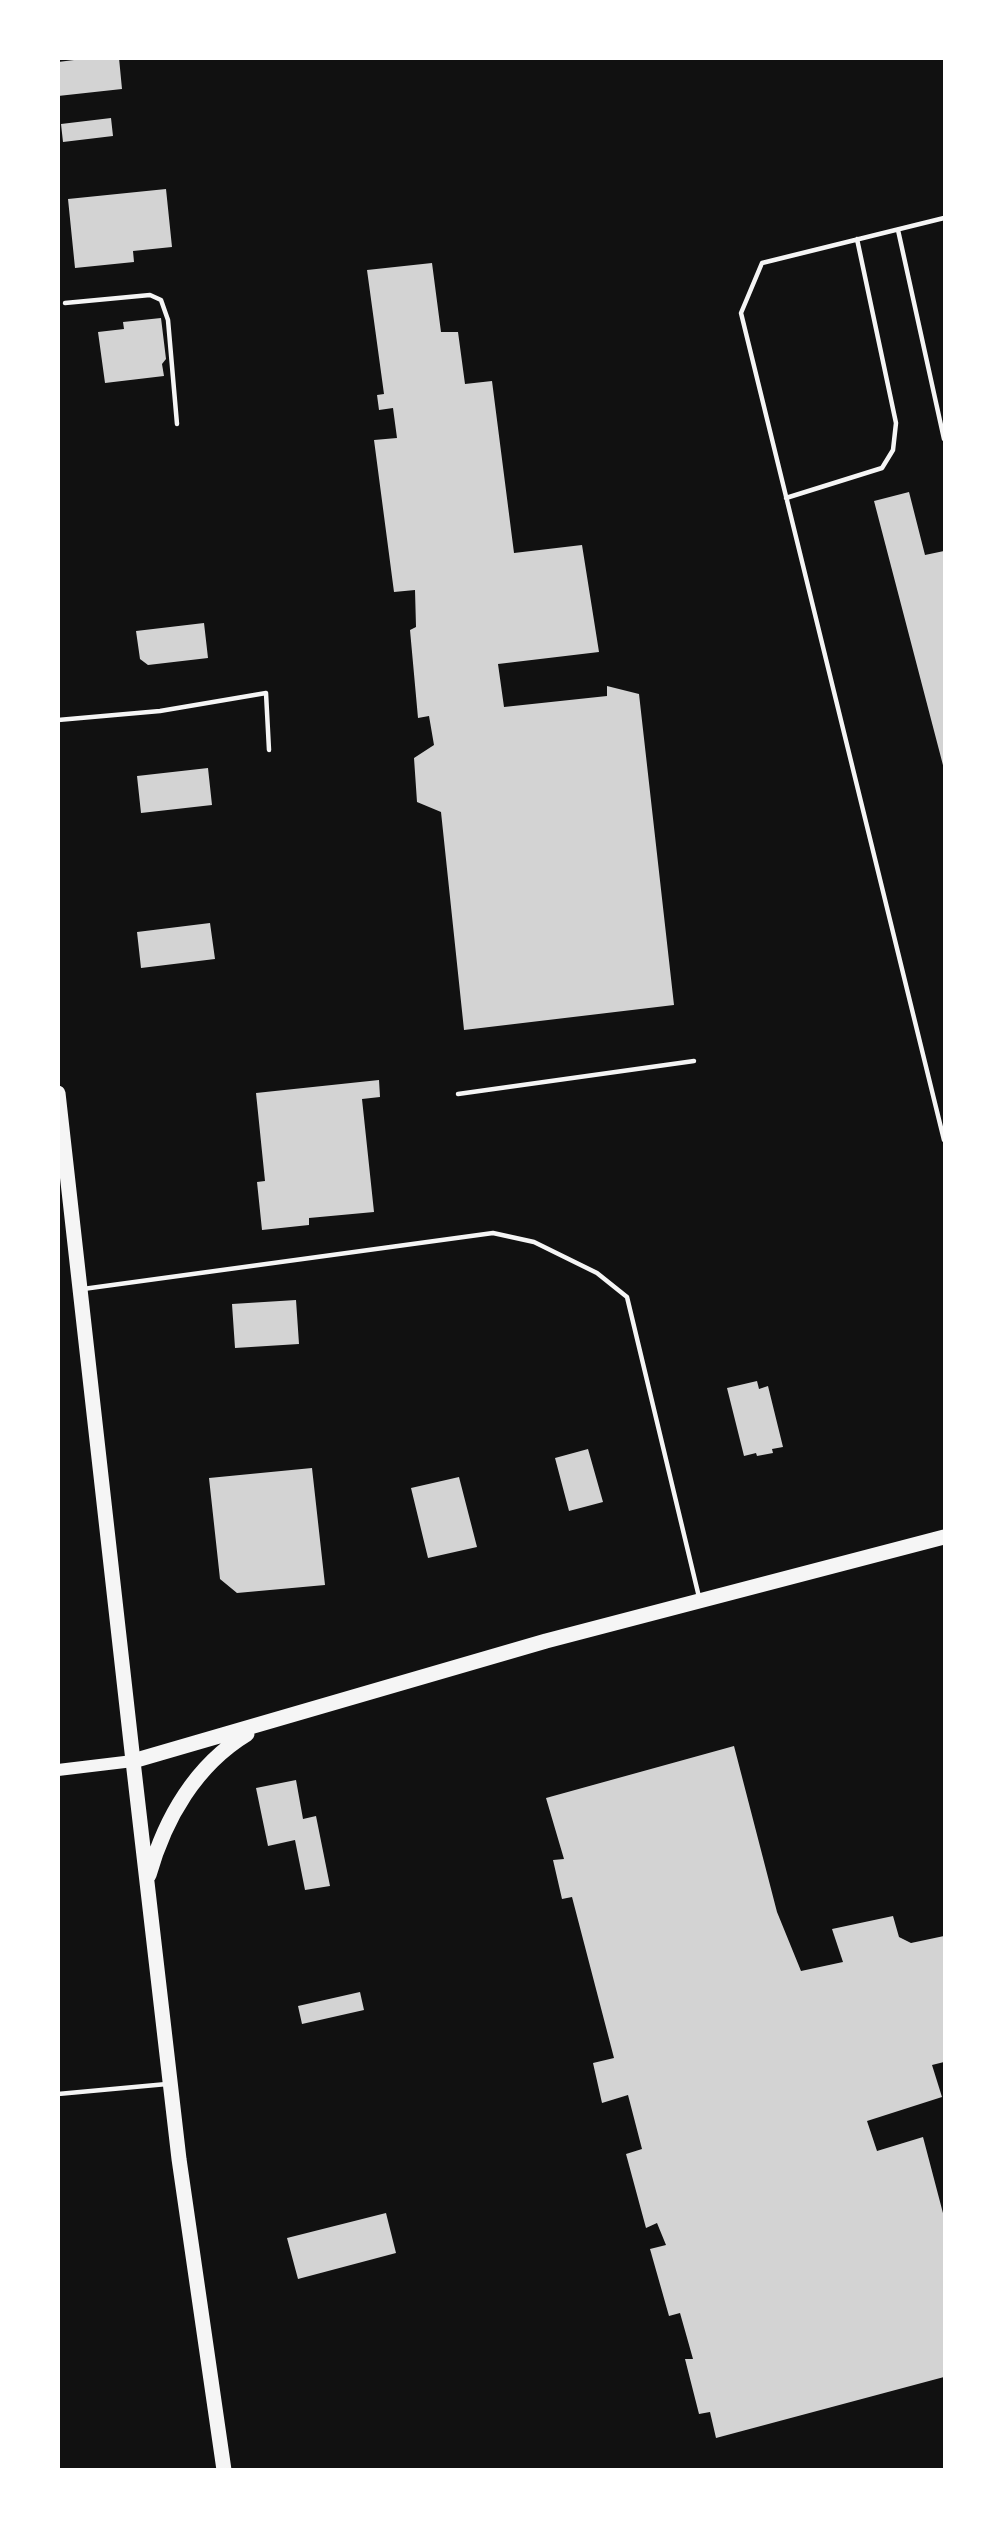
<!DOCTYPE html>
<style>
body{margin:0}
#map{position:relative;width:1003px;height:2528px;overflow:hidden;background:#111;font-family:Poppins,sans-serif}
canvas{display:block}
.frame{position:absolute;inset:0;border:60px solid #fff;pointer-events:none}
</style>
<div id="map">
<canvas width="1003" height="2528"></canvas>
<div class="frame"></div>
</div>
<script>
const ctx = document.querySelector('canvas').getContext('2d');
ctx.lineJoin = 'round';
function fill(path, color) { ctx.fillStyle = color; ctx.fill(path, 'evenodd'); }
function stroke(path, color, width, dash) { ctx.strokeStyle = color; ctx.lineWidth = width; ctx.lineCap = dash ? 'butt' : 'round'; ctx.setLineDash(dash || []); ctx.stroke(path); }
const building = new Path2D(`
 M90,58h29l3,31 -64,7v-34z
 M111,118l2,18 -50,6 -2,-18z
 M166,189l6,58 -39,4 1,11 -59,6 -7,-69z
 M432,263l9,69h17l7,52 27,-3 22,172 68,-8 17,107 -101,12 6,43 103,-11v-10l32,8 35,311 -210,25 -23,-218 -24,-10 -3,-44 20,-13 -5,-29 -11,2 -8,-88 6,-3 -1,-37 -21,2 -20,-152 23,-2 -4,-30 -14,2 -2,-15 7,-1 -17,-124z
 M161,318l5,41 -4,5 2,12 -59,7 -7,-51 26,-3 -1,-7z
 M909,492l16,63 19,-4v218l-70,-268z
 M204,623l4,35 -60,7 -8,-6 -4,-28z
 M208,768l4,37 -71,8 -4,-37z
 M210,923l5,36 -74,9 -4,-36z
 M379,1080l1,17 -18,2 12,113 -65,6v7l-47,5 -5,-48 8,-1 -9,-88z
 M296,1300l3,44 -64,4 -3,-44z
 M757,1381l2,8 9,-3 15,61 -11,2 1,4 -16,3 -1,-3 -12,3 -17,-68z
 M588,1449l15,53 -34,9 -14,-53z
 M312,1468l13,117 -88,8 -17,-14 -11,-101z
 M459,1477l18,70 -49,11 -17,-70z
 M734,1746l43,166 24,59 42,-9 -11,-33 61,-13 6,21 12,6 33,-7v126l-12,3 10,32 -75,24 10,30 46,-14 21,80v160l-228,61 -6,-26 -11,2 -14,-55h8l-13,-46 -11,3 -19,-67 16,-4 -9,-22 -11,5 -20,-74 16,-5 -14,-54 -26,8 -9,-40 21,-5 -42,-161 -10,2 -9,-39 11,-1 -18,-61z
 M296,1780l7,39 13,-3 14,70 -25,4 -10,-50 -27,6 -12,-58z
 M360,1992l4,18 -62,14 -4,-18z
 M386,2213l10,40 -98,26 -11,-41z`);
const service = new Path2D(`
 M944,218l-182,45 -21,50 203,827
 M898,230l46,209
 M65,303l85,-8 11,5 7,20 9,104
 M786,498l96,-30 11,-18 3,-27 -39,-184
 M58,720l102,-9 106,-18 3,57
 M458,1094l236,-33
 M83,1289l410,-56 41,9 63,31 30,24 72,300
 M58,2094l109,-10`);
const secondary = new Path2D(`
 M58,1770l75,-9`);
const primary = new Path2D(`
 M58,1093l75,668`);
const trunk = new Path2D(`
 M149,1875c16,-57 47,-110 98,-141
 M224,2470l-45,-311 -46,-398 413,-120 398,-104`);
fill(building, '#d3d3d3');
stroke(service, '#f5f5f5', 4.5);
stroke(secondary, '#f5f5f5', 12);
stroke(primary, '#f5f5f5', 15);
stroke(trunk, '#f5f5f5', 15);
</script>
